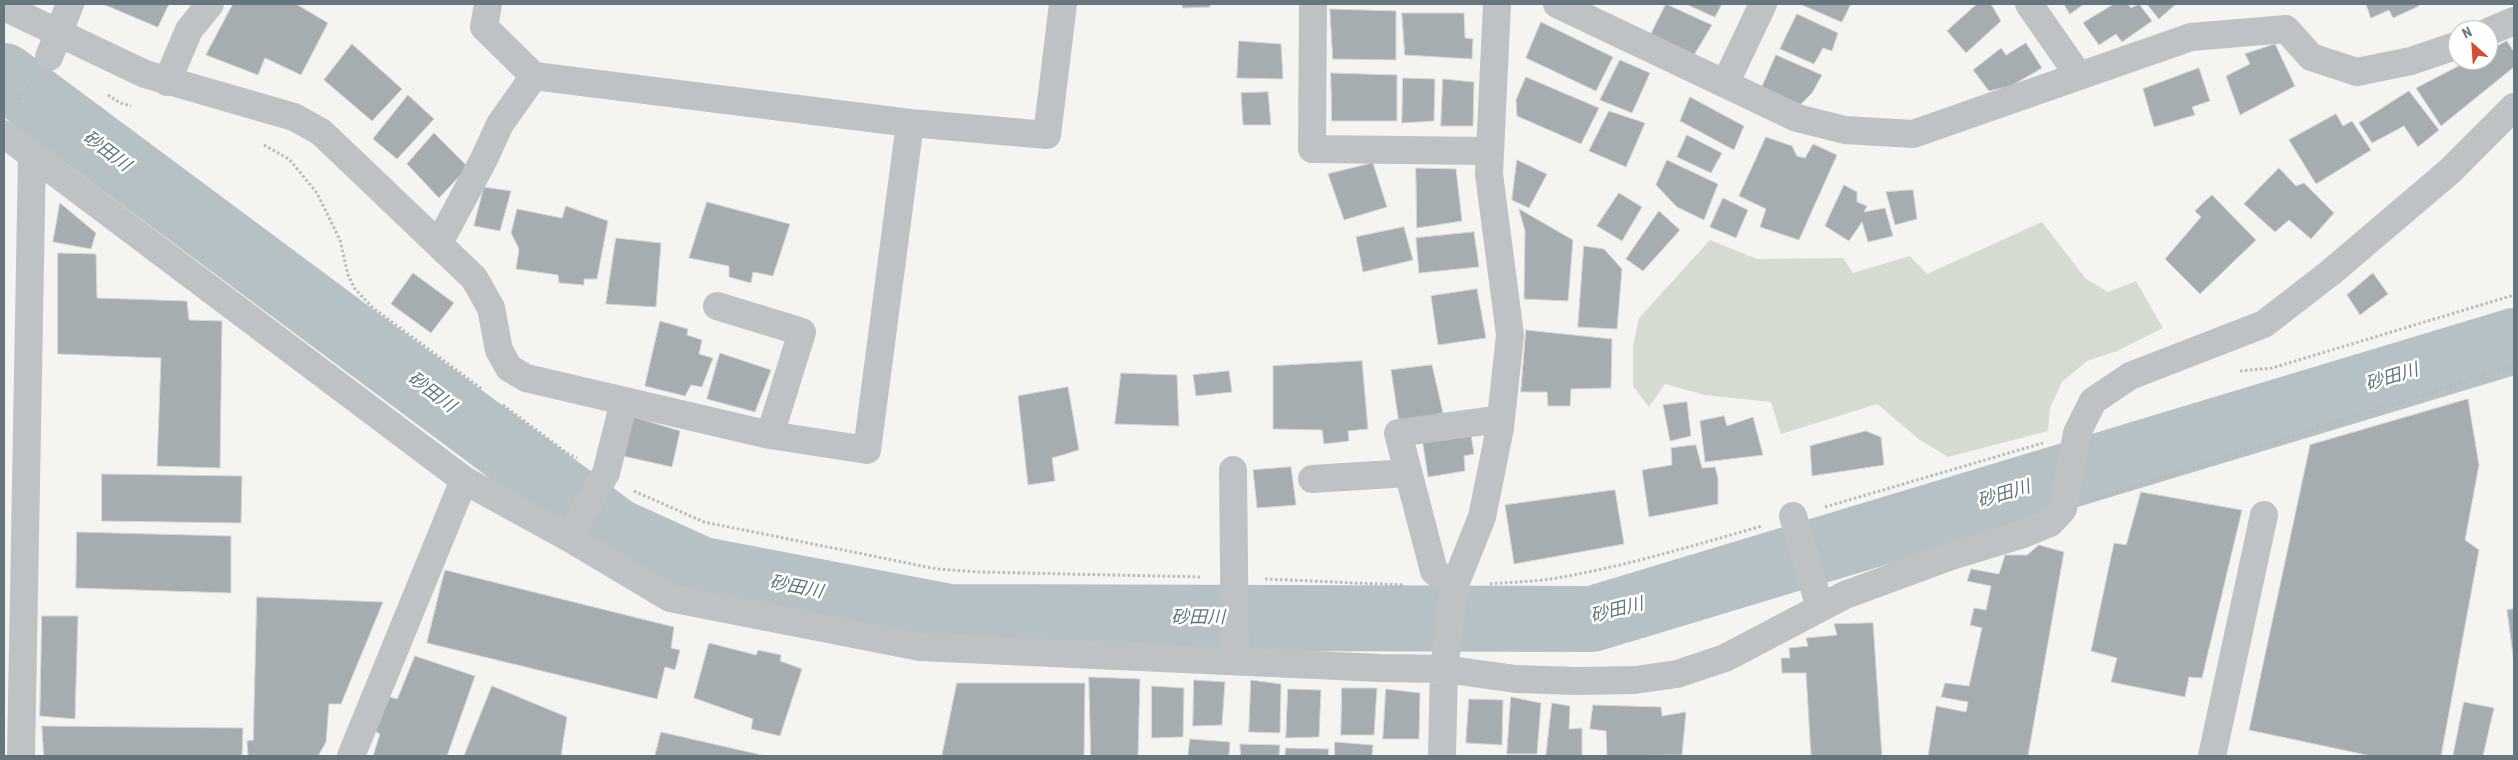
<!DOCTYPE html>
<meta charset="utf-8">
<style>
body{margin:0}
#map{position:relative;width:2518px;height:760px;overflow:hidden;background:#f4f4f1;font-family:"Roboto Condensed",sans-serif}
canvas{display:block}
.frame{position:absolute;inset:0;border:5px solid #66767f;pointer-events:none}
.north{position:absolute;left:2448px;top:20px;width:50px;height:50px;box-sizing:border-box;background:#fff;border:1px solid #c2c8cc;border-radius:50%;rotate:334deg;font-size:14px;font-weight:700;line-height:20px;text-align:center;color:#66767f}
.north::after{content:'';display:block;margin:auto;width:18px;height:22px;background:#d34d33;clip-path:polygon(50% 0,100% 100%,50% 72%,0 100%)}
</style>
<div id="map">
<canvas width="2518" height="760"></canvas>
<div class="frame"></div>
<div class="north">N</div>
</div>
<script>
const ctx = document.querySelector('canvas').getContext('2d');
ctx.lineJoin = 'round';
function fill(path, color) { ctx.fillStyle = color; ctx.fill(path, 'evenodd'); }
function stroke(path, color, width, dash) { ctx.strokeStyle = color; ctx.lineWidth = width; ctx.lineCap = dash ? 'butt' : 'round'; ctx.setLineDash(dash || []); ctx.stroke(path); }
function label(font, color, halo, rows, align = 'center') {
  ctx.font = font + ' "Roboto Condensed","Noto Sans JP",sans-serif'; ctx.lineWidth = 5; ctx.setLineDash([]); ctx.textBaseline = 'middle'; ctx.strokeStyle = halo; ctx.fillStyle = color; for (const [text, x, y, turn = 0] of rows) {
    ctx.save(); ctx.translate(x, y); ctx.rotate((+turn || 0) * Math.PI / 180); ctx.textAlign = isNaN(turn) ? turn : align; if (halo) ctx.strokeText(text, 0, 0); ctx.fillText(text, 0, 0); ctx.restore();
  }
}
const green = new Path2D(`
 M2042,222l44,57 22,13 28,-11 27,47 -46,23 -30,10 -25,21 -12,26 -2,23 -100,26 -28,-17 -43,-36 -96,30 -10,-32 -66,-7 -40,-11 -16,23 -16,-21v-40l6,-28 71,-78 47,19 86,-1 10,15 57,-17 17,18z`);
const river = new Path2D(`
 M4,76l612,455 86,39 247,47 643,2 922,-278`);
const building = new Path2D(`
 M103,4h66l-11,23z
 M233,4h63l32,19 -27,52 -36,-17 -7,17 -52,-20z
 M1182,4h28v3l-27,1z
 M1666,4l46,21 -18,30 -43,-21z
 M1686,4h36l-7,13z
 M1800,4h51l-9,18z
 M1977,4h14l10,17 -35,32 -19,-22z
 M2064,4h20l-14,10z
 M2114,4h14l3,4 8,-4 13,17 -30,21 -6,-8 -17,11 -16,-22z
 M2147,4h29l-17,15z
 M2366,4h52l1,2 -26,12 -4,-8 -18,8z
 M1330,9l66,2v49l-63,-1z
 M1402,13h62l1,25 8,1 -1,20 -67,-4z
 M1797,14l41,19 -6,18 -9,-3 -9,16 -34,-15z
 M1541,22l72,35 -17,34 -70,-33z
 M1239,41l42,3 2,35 -46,-1z
 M2507,41l7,11v15l-73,59 -25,-38 54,-28h18v-9z
 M2026,43l16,25 -31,18 -22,5 -16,-21 28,-22 5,7z
 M352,44l50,45 -30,32 -48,-41z
 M2275,44l20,42 -55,29 -14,-39 24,-12 -5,-10z
 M1776,55l46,20 -10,18 -13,13 -37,-19z
 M1620,60l30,13 -18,40 -32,-13z
 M2199,68l11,33 -18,6 3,8 -41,12 -11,-38z
 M1331,73l66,2v46h-65z
 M1526,77l73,31 -18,36 -64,-28 -1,-16z
 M1403,78l32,1 -1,42 -32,2z
 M1443,79l31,3 -1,44h-32z
 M2409,91l30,39 -21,17 -14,-21 -32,17 -13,-20z
 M1268,92l3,33h-28l-2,-32z
 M408,95l26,24 -37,40 -24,-20z
 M1690,97l54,29 -10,24 -54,-29z
 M1609,111l36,12 -19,44 -37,-16z
 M2336,114l7,12 9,-5 19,29 -55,34 -27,-44z
 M434,133l34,34 -29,31 -32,-34z
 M1687,135l35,18 -11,20 -34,-16z
 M1766,137l26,9 5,10 8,2 8,-14 24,11 -38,85 -39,-13 6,-18 -27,-13z
 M1517,160l30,14 -18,34 -17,-8z
 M1667,160l51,24 -14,36 -27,-13 -21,-22z
 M1373,163l14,44 -43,13 -16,-46z
 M1416,168l40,1 6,52 -45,7z
 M2279,168l17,18 8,-3 30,30 -23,26 -22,-19 -14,12 -31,-28z
 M1844,185l13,7v10l10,4 -3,6 21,-4 8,28 -25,6 -6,-20 -13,19 -24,-15z
 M484,187l27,4 -11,40 -26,-5z
 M1913,190l4,29 -22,6 -9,-33z
 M1619,193l23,14 -20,34 -25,-15z
 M2212,195l44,45 -56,54 -35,-35 36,-42 -6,-6z
 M1723,198l25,12 -12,28 -26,-11z
 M707,202l83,22 -17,52 -20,-4 -2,11 -22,-6v-11l-40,-8z
 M60,203l36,30 -5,16 -38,-7z
 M566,206l42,15 -11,58h-13v6l-25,-2 -1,-8 -42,-6 3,-20 -8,-16 6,-24 45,9z
 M1519,209l54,31 -5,61 -44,-2 1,-68z
 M1659,211l21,19 -37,41 -17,-12z
 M1404,227l9,33 -50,12 -7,-35z
 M1474,232l5,35 -60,6 -3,-35z
 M616,238l45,5 -5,64 -50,-3z
 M1584,246l20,3 18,20 -5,60 -39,-2z
 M58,253l38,1 1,44 90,3 2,19 33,1 -2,147 -63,-2 4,-108 -103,-4z
 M413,273l41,30 -23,30 -40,-29z
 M2373,273l15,21 -28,21 -13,-20z
 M1477,289l9,49 -48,7 -7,-49z
 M660,321l28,8 -1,6 15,5 -3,14 14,4 -11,29 -11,-2 -6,11 -40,-10z
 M1526,330l86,9 -1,49 -40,1 -1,17h-22l-1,-14h-26z
 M720,353l51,17 -16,42 -48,-13z
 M1362,361l6,68 -20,2 1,10 -25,3 -2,-14 -49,-1v-63z
 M1432,365l11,48 -44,10 -8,-53z
 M1229,371l3,21 -36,4 -3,-21z
 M1121,373l56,2 2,51 -64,-2z
 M1068,387l11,63 -27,8 3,23 -27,4 -10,-89z
 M2468,399l11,66 -14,75 14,10 -38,206h-70l-122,-26 61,-285z
 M1687,402l4,34 -21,5 -7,-36z
 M1724,416l3,10 26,-9 10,38 -58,7 -5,-41z
 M634,417l46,14 -8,36 -49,-11z
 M1470,429l4,25 -10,2 1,15 -37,6 -6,-39z
 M1866,431l15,6 3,28 -72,11 -2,-30z
 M1696,445l6,23 13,-1 3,11v26l-69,13 -7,-47 30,-5 -1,-17z
 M1291,467l5,38 -39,3 -4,-38z
 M102,474l140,2 -1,47 -139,-2z
 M1615,490l9,54 -110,20 -9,-59z
 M2141,492l101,18 -40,168 -13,-1 -4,20 -74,-15 6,-24 -26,-7 23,-108 12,2z
 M77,532l154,4v57l-155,-5z
 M2039,545l25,7 -36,204h-100l8,-50 30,6 2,-10 -27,-5 4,-14 24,3 13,-58 -12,-3 4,-17 12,2 5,-24 -24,-5 4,-12 28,5 6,-19h22z
 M445,570l229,57 -3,21 9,2 -5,20 -10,-3 -8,32 -230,-56z
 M257,597l126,5 -42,102h-12l-3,38 -8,14h-70l-1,-15 6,-1z
 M2514,609v54l-7,-53z
 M42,616h36l-3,103 -35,-3z
 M1873,623l9,133h-71l-5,-83h-24l-1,-15h9l-1,-10 19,-2 -2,-8 31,-3 -3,-11z
 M709,643l47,12 2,-5 23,5 -1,6 22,8 -22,67 -29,-7 2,-10 -59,-21z
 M415,656l60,20 -28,80h-74l7,-22 -9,-5 15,-33 11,3z
 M1089,677l51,2 -2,77h-47z
 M1194,680l31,2 -3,43 -29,1z
 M1251,680l30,4 -1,49 -31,-1z
 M957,683h128l-1,73h-142z
 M492,686l75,31 -6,39h-97z
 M1152,686l32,2 -1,49 -31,1z
 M1342,688h35l-3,47h-33z
 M1288,689l33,1 -2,47 -33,1z
 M1386,689l34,4 -1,46h-36z
 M1511,697l30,6 -4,51h-30z
 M1469,699l34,1 -1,45 -36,-2z
 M2464,702l30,6 -11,48h-30z
 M1552,703l18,3 -1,23 13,-1v28h-36z
 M1593,705l68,2 1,9 24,-4 -4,43 -75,1 -1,-25 -16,-2z
 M42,726l201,2 -1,28h-198z
 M661,732l105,24h-111z
 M1190,739l40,3 -1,14h-41z
 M1335,742l38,3 -1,11h-37z
 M1240,744l40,1 -1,11h-38z
 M1286,748l43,1 -1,7h-43z`);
const path = new Path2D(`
 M108,95l12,8 11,3
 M17,104l14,-22
 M264,145l25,14 28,34 23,47 8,35 7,14 17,18 110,82
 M2240,371l32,-3 242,-73
 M503,405l64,48 10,5
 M634,491l70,31 233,47 42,3 223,5
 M2097,498l417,-132
 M1825,507l218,-64
 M1265,579l139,6
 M1490,584c20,-2 41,-2 61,-5 72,-12 141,-33 211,-53`);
const minor = new Path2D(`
 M488,4l-4,23 50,49 376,47 137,12 16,-131
 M1313,4l-1,145 178,2
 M1557,4l240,114 48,12 68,4 278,-97 95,-8 25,28 46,15 54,-11 47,-16
 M2029,4l50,72
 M4,7l141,67 149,43 27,15 153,146 17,30 8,42 10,18 17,10 244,57 32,-103 -85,-26
 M2488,32l26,-11
 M49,57l21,-53
 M167,82l22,-52 21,-26
 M1725,84l38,-80
 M4,134l460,346 107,59 99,59 250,49 461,21 63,1 72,10 61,2 58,-1 42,-6 48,-16 120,-63 106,-39 72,-22 27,-11 13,-14 14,-76 16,-32 37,-25 134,-52 66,-51 120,-102 64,-64
 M439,243l45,-84 16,-35 34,-48
 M770,435l97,15 43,-327
 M1233,470l2,191
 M1312,479l96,-6
 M1793,516l27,92
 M571,539l5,-15 30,-51 18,-71
 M1454,587l-20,-16 -36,-138 103,-14
 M21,756l11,-601
 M351,756l113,-276
 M1442,756l2,-87 10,-82 28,-70 18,-89 10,-93 -21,-161 8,-170
 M2212,756l52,-241`);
const waterNames = [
 ["砂田川",106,152,37],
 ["砂田川",2392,378,-17],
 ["砂田川",431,393,37],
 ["砂田川",2004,495,-17],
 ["砂田川",796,588,11],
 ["砂田川",1617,611,-14],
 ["砂田川",1198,618]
];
fill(green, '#d6dbd2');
stroke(river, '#b5c1c4', 66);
fill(building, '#a6adb1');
stroke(building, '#d6d6d4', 1);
stroke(path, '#b8bbbc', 3, [2.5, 2.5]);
stroke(minor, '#bec2c5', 28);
label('italic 18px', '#62777c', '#fff', waterNames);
</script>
